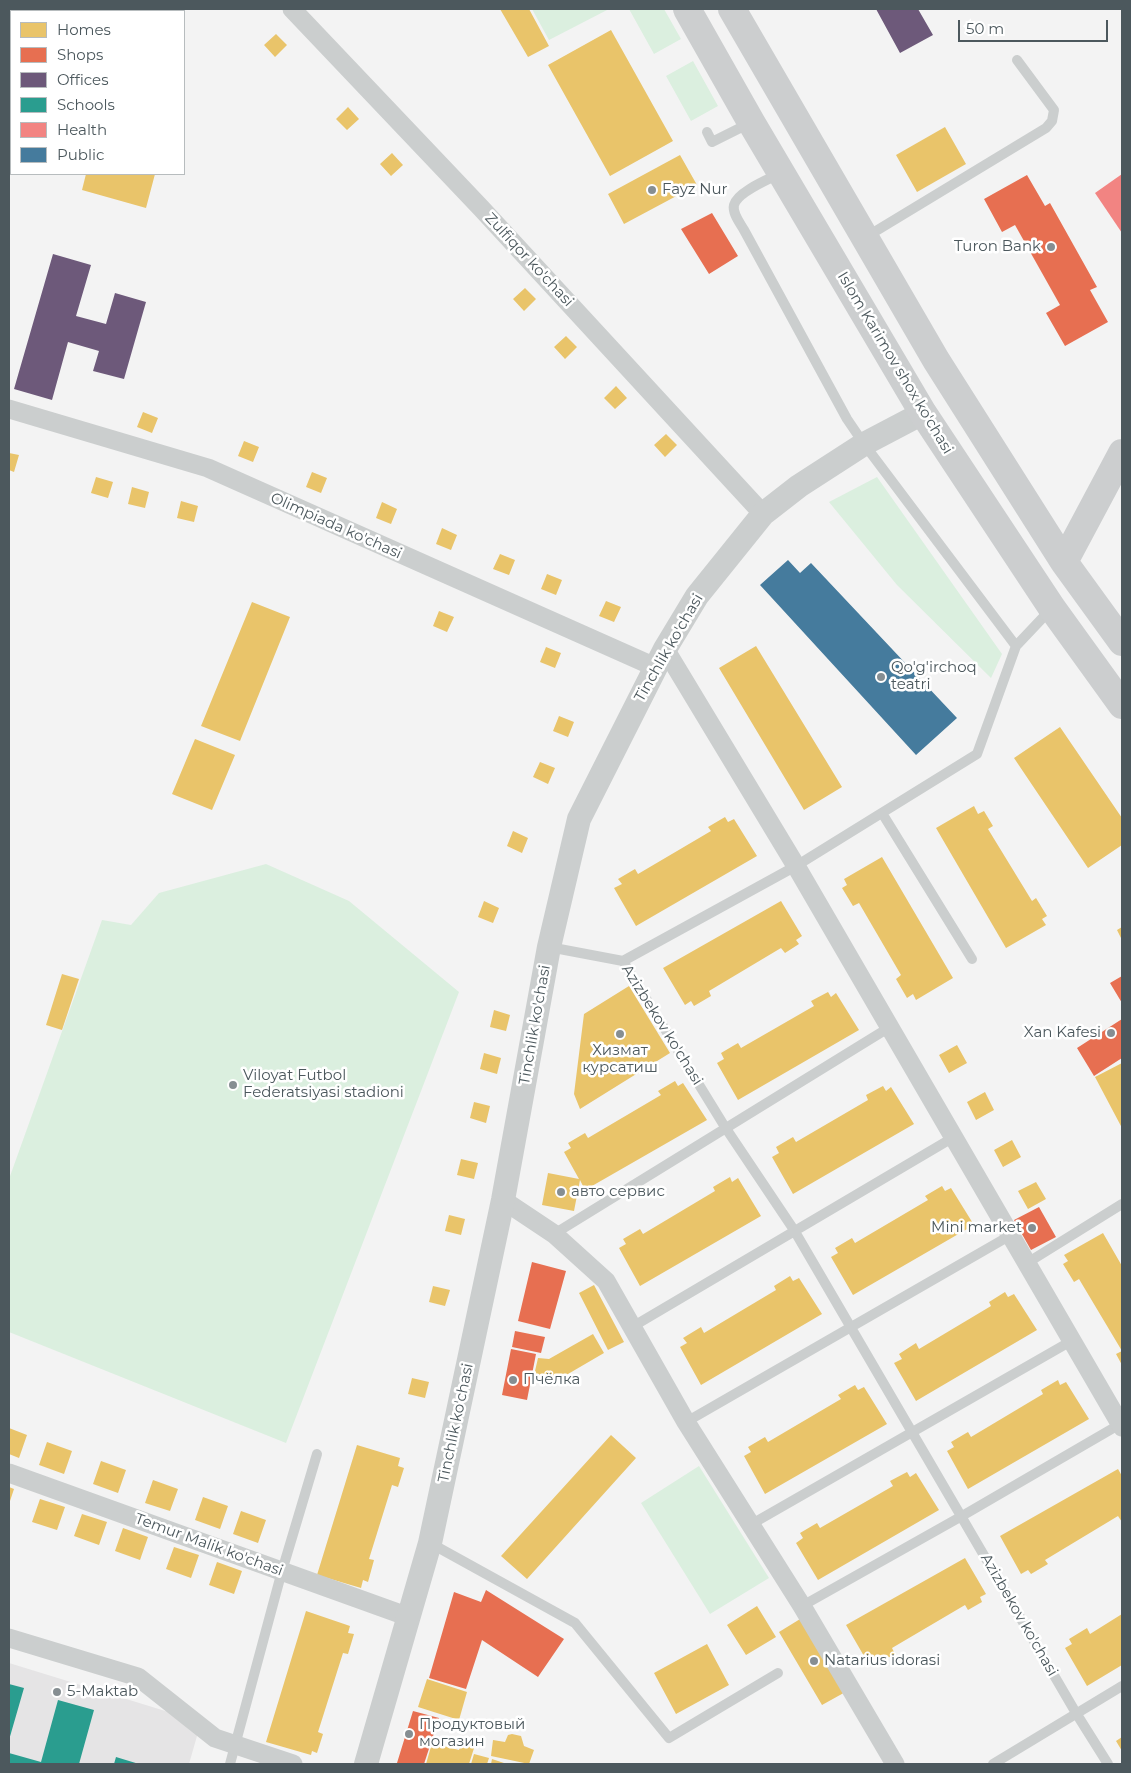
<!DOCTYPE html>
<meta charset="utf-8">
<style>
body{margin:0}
#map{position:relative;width:1131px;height:1773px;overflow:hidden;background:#f3f3f3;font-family:Montserrat,sans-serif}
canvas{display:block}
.frame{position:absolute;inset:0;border:10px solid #4c585d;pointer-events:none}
.legend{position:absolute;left:10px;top:10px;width:175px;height:165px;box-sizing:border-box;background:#fff;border:1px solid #b7bcbe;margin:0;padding:6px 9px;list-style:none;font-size:15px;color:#4c585d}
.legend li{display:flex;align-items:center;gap:10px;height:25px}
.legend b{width:25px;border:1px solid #b7bcbe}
.scale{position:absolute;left:958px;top:20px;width:150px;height:22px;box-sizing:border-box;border:2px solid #4c585d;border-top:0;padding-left:6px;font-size:15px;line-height:18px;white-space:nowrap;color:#4c585d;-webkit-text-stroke:4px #fff;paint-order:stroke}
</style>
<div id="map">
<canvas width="1131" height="1773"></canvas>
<div class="frame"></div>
<ul class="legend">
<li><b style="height:14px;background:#e9c46a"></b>Homes</li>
<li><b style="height:14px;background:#e76f51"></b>Shops</li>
<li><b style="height:14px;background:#6d597a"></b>Offices</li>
<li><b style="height:14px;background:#2a9d8f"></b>Schools</li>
<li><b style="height:14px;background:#f28482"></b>Health</li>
<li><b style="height:14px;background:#457b9d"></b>Public</li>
</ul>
<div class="scale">50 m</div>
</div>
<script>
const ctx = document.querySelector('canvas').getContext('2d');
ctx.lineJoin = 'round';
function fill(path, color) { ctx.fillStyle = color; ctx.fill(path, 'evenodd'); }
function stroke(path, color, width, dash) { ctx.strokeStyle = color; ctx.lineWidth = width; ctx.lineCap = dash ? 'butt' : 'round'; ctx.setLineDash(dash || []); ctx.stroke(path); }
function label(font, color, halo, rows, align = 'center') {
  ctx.font = font + ' Montserrat,sans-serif'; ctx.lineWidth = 5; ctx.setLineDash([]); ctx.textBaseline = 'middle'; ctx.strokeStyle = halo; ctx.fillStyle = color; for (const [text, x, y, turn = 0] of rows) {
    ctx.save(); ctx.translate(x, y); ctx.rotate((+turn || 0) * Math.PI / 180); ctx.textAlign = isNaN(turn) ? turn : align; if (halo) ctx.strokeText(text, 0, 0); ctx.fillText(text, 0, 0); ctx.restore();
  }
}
const education = new Path2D(`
 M9,1663l192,59 -12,42h-180z`);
const green = new Path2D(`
 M532,9h77l-60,31z
 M629,9h35l17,30 -27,15z
 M693,61l25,45 -27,15 -25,-45z
 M877,477l125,177 -11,24 -94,-93 -68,-83z
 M266,864l83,37 110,91 -173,451 -277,-111v-153l93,-259 29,5 28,-32z
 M699,1466l70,112 -59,36 -69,-111z`);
const homes = new Path2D(`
 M133,9h49l-3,2h-50z
 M500,9h29l20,37 -21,11z
 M611,30l62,111 -63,35 -62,-111z
 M276,34l11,11 -12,12 -11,-12z
 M348,107l11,12 -12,11 -11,-11z
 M945,127l21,37 -49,28 -21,-37z
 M392,153l11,12 -12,11 -11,-12z
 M680,155l17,30 -73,39 -16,-30z
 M86,174l23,1 1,-1h45l-9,34 -64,-18z
 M525,288l11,11 -12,12 -11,-12z
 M566,336l11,11 -12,12 -11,-12z
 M616,386l11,12 -12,11 -11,-11z
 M143,412l15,6 -6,15 -15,-6z
 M666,434l11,11 -12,12 -11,-12z
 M244,441l15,6 -6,15 -15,-6z
 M9,453l10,2 -5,17 -5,-2z
 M312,472l15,6 -6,15 -15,-6z
 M96,477l17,5 -5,16 -17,-5z
 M132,487l17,5 -4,16 -17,-4z
 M181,501l17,5 -4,16 -17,-4z
 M382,502l15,7 -6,15 -15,-6z
 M442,528l15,7 -6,15 -15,-6z
 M500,554l15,6 -6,15 -16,-6z
 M547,574l15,6 -6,15 -15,-6z
 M606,601l15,6 -7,15 -15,-6z
 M252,602l38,15 -50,124 -39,-15z
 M439,611l15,6 -7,15 -14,-6z
 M756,646l86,141 -38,23 -85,-142z
 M546,647l15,6 -6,15 -15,-6z
 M559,716l15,6 -6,15 -15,-6z
 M1060,727l62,91v27l-34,23 -74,-110z
 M195,739l40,16 -23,55 -40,-16z
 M540,762l15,6 -7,16 -15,-7z
 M974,806l4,8 6,-3 9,15 -5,3 44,72 4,-3 11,18 -5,3 4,6 -40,23 -70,-120z
 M725,817l3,5 6,-3 23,37 -121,70 -22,-38 8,-4 -4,-5 17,-10 3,5 73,-43 -3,-4z
 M513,831l15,7 -6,15 -15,-7z
 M882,857l71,121 -37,22 -3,-6 -6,4 -11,-19 5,-4 -42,-72 -6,3 -11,-18 5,-3 -3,-6z
 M484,901l15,7 -6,15 -15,-6z
 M781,901l21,35 -6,4 3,4 -14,9 -4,-5 -72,43 2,5 -17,10 -3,-5 -6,4 -22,-37z
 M1122,927v13l-5,-10z
 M62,974l17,5 -17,51 -16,-5z
 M629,986l41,67 -90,56 -6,-15 10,-80z
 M828,992l3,5 5,-4 23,37 -121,70 -21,-37 7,-4 -3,-6 17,-10 3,5 73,-42 -3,-5z
 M494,1010l16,5 -4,16 -16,-4z
 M957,1045l10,18 -18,10 -10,-18z
 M484,1053l17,5 -4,16 -17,-5z
 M1122,1063v65l-27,-51z
 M675,1081l3,5 5,-3 24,37 -122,70 -5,-10 -6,31 -32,-6 6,-32 31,6 -15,-27 7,-4 -3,-5 17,-10 3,5 73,-43 -3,-4z
 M883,1086l3,5 5,-4 23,37 -121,70 -21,-37 7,-4 -3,-6 17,-10 3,5 72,-42 -2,-5z
 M985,1092l9,18 -18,10 -9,-18z
 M474,1102l16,4 -4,17 -16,-5z
 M1012,1140l9,17 -18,10 -9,-17z
 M461,1159l17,4 -4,16 -17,-4z
 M730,1177l2,5 6,-4 23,38 -121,70 -21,-38 7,-4 -3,-5 17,-10 3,5 72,-43 -2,-4z
 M1036,1182l10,17 -18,10 -10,-18z
 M942,1186l3,5 6,-3 23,37 -121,70 -22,-38 7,-4 -3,-5 17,-10 3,5 73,-43 -3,-4z
 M449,1215l16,4 -4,16 -16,-4z
 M1103,1233l19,33v99l-6,-11 6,-3 -43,-72 -5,3 -11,-18 5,-3 -4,-6z
 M790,1276l3,5 6,-3 23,36 -121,71 -21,-38 7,-4 -4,-5 18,-11 3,6 72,-43 -2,-4z
 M594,1285l30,57 -16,8 -29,-57z
 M433,1286l17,4 -5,16 -16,-4z
 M1005,1292l3,5 6,-3 23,36 -121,71 -22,-38 8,-4 -3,-5 17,-11 3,6 72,-43 -2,-4z
 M593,1334l11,19 -48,28 -23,-1 5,-22 11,1z
 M412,1378l17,4 -4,16 -17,-4z
 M1058,1380l2,5 6,-3 23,37 -121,70 -21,-38 7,-4 -3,-5 17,-10 3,5 72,-43 -2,-4z
 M855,1385l3,5 6,-3 23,37 -122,70 -21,-38 7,-4 -3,-5 17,-10 3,5 73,-43 -3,-4z
 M9,1428l18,7 -8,23 -10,-4z
 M611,1435l25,23 -109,121 -26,-23z
 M47,1442l25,9 -8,23 -25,-9z
 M357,1445l43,13 -2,8 6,2 -6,19 -6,-2 -23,74 5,1 -6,22 -5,-2 -2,8 -44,-13z
 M101,1461l25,9 -8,23 -25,-9z
 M1118,1469l4,7v46l-4,-6 -73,44 3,4 -17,10 -3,-4 -7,4 -21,-38z
 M907,1472l3,5 6,-4 23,37 -121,70 -22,-37 7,-5 -3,-5 17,-10 3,5 73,-42 -3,-5z
 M153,1480l25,9 -8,22 -25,-8z
 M9,1487l5,2 -5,15z
 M203,1497l25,9 -8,23 -25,-9z
 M40,1499l25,8 -8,23 -25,-8z
 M241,1511l25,9 -8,23 -25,-9z
 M82,1514l25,8 -8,23 -25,-9z
 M123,1528l25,9 -8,23 -25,-9z
 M174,1547l25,8 -8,23 -25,-9z
 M965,1558l21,36 -6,3 2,5 -14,8 -3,-5 -73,43 3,6 -17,9 -3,-5 -7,5 -22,-38z
 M217,1562l25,9 -8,23 -25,-9z
 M757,1606l19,31 -30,18 -19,-30z
 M306,1611l44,15 -2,7 6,1 -6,20 -5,-1 -25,79 5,2 -6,19 -5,-2 -1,4 -45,-13z
 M1122,1614v51l-35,21 -22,-38 7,-4 -3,-5 18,-11 3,6z
 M805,1616l44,74 -27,15 -43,-73z
 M707,1644l22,41 -53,29 -22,-41z
 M427,1679l40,13 -8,28 -41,-13z
 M512,1734l9,2 3,10 10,4 -5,14 -38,-8 2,-16 12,2 3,-7z
 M1122,1737v14l-6,-10z
 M462,1741l13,4 -6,19h-43l6,-21 27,7z
 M474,1754l15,4 -2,6h-16z
 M492,1759l15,5h-16z`);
const shops = new Path2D(`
 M1027,175l18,31 5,-3 47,84 -7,3 18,32 -43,24 -19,-33 14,-8 -45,-80 -13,7 -18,-33z
 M712,213l26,43 -29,18 -28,-45z
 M1122,976v27l-12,-20z
 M1122,1019v39l-28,18 -17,-28z
 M1039,1207l17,30 -25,13 -17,-30z
 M532,1262l34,9 -16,58 -32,-8z
 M515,1331l30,6 -4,16 -29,-6z
 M511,1349l25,5 -9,46 -25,-5z
 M486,1590l78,49 -26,38 -56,-37 -16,49 -37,-11 25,-86 27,10z
 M413,1711l26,7 -15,46h-22l-5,-1z`);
const offices = new Path2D(`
 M876,9h42l15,26 -33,18z
 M53,254l38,11 -15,51 30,8 9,-31 31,9 -22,77 -31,-8 6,-20 -31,-9 -16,58 -38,-11z`);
const schools = new Path2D(`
 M9,1684l15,4 -15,52z
 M58,1700l36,10 -15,54h-70v-11l32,9z
 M116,1757l23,7h-25z`);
const health = new Path2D(`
 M1122,174v59l-27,-40z`);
const public = new Path2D(`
 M788,560l12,13 11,-10 146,155 -41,37 -156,-170z`);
const service = new Path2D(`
 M707,132l5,10 38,-19
 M866,237l180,-109 6,-7 2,-11 -37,-50
 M1016,646l35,-37
 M882,813l90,146
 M549,947l74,14 102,166 69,103 282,483 32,51
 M623,961l173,-95 181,-112 39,-108 -152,-202 -17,-25 -103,-189c-4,-7 -12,-17 -10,-25 3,-13 35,-26 45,-31
 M554,1234l336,-207
 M1027,1263l95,-59
 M632,1327l322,-190
 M686,1422l325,-187
 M750,1525l323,-185
 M430,1543l145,80 94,115 109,-65
 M802,1606l160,-90 160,-93
 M230,1764l52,-193 35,-117
 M993,1764l129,-78`);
const minor = new Path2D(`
 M292,9l189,199 282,306
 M9,409l199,59 447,199
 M665,649l131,217 326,561
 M503,1200l51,34 52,47 80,141 116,184 93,158
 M9,1473l400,144
 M9,1638l129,39 77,61 78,26`);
const tertiary = new Path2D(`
 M55,11l1,-2
 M9,162l2,-8
 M366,1764l64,-221 73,-343 46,-253 30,-128 86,-170 32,-53 66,-82 36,-28 65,-42 59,-31`);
const secondary = new Path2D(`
 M687,9l64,113 172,291 129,195 70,97
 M732,9l204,351 128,202 58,80
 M1064,562l58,-109`);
const markers = [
 [652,190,5,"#868e92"],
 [1051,247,5,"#868e92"],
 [881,677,5,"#868e92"],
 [1111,1033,5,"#868e92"],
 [620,1034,5,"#868e92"],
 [233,1085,5,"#868e92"],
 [561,1192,5,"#868e92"],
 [1032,1228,5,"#868e92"],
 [513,1380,5,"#868e92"],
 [814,1661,5,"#868e92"],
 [57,1692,5,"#868e92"],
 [409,1734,5,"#868e92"]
];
const poiNames = [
 ["Fayz Nur",662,190],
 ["Turon Bank",1041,247,"right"],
 ["Qo'g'irchoq",891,668],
 ["teatri",891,685],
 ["Xan Kafesi",1101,1033,"right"],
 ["Хизмат",620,1051,"center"],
 ["курсатиш",620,1068,"center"],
 ["Viloyat Futbol",243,1076],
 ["Federatsiyasi stadioni",243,1093],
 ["авто сервис",571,1192],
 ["Mini market",1022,1228,"right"],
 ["Пчёлка",523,1380],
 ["Natarius idorasi",824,1661],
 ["5-Maktab",67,1692],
 ["Продуктовый",419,1725],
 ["могазин",419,1742]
];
const streetNames = [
 ["Zulfiqor ko'chasi",529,260,47],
 ["Islom Karimov shox ko'chasi",895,363,59],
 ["Olimpiada ko'chasi",336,526,24],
 ["Tinchlik ko'chasi",669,648,-60],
 ["Tinchlik ko'chasi",535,1025,-80],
 ["Azizbekov ko'chasi",662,1025,58],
 ["Tinchlik ko'chasi",456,1423,-78],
 ["Temur Malik ko'chasi",209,1545,20],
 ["Azizbekov ko'chasi",1019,1615,60]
];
fill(education, '#e5e4e5');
fill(green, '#dbefdf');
fill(homes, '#e9c46a');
fill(shops, '#e76f51');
fill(offices, '#6d597a');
fill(schools, '#2a9d8f');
fill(health, '#f28482');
fill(public, '#457b9d');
stroke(service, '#cbcece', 10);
stroke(minor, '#cbcece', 19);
stroke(tertiary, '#cbcece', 24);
stroke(secondary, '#cccecf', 28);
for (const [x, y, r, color] of markers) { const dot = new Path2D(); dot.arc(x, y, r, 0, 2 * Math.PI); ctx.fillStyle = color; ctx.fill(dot); stroke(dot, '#fff', 2); }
label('15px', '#4c585d', '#fff', poiNames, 'left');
label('15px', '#4c585d', '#fff', streetNames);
</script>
